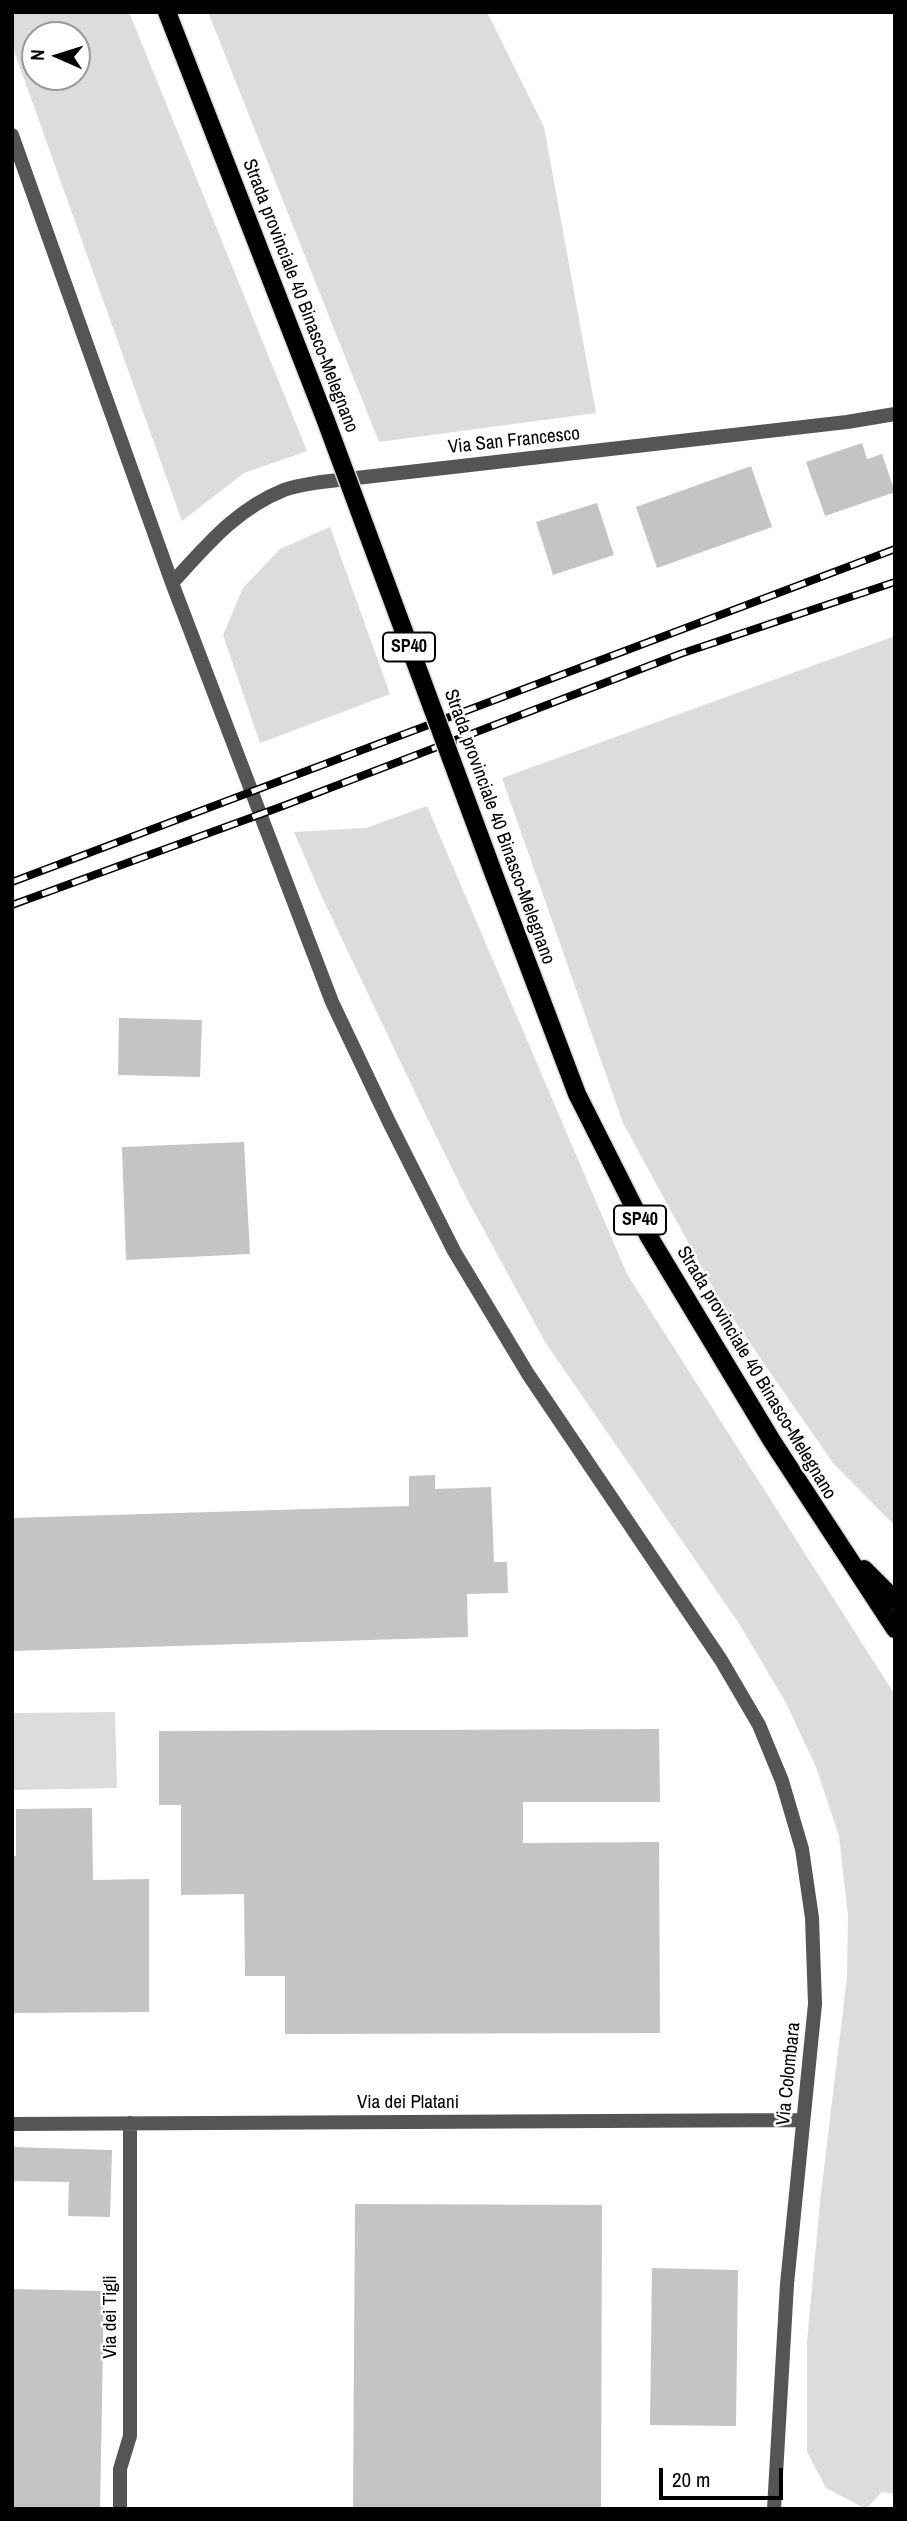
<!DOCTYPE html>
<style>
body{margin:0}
#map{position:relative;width:907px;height:2521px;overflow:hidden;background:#fff;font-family:"Archivo Narrow",sans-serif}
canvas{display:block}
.frame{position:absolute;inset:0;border:14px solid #000;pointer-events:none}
.north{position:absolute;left:21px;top:21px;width:70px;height:70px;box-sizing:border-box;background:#fff;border:2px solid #999;border-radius:50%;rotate:273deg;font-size:19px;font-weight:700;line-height:28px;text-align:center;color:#000}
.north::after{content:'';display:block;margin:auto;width:24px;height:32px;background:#000;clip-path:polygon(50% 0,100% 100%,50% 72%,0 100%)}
.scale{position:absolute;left:659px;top:2468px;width:124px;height:32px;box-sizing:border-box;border:4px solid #000;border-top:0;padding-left:9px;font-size:21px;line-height:24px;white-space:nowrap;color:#000;-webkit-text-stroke:5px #fff;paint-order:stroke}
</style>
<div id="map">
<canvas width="907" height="2521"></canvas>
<div class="frame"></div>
<div class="north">N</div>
<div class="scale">20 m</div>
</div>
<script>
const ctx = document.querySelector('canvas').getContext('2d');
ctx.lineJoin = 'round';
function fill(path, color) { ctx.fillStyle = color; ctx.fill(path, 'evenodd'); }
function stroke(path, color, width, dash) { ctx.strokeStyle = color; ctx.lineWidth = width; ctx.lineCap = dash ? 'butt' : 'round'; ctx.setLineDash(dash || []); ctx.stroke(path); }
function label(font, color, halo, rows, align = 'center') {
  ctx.font = font + ' "Archivo Narrow",sans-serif'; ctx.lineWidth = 5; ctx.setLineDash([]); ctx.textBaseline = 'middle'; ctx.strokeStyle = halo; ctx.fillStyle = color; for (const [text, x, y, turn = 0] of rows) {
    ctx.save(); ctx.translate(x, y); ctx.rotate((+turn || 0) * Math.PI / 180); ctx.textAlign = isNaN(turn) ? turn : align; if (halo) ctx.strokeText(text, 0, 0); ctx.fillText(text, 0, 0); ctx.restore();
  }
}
const green = new Path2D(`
 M12,12h117l178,439 -63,22 -62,48 -170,-476zM77,35v42h-42v-42z
 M208,12h279l57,115 52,286 -217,29z
 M330,527l60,167 -130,49 -37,-108 20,-47 37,-39z
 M895,636v890l-62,-63 -115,-166 -95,-174 -121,-345z
 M427,806l200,468 268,421v799l-13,-2 -16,17 -40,-21 -19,-36v-110l13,-140 27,-225 1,-62 -9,-79 -23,-69 -30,-64 -46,-78 -195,-283 -78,-143 -48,-98 -97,-204 -28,-65 72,-4z
 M115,1712l2,76 -105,2v-77z`);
const building = new Path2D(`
 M862,443l5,16 15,-5 13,38 -70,24 -19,-54z
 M751,466l21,61 -115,41 -21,-61z
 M597,503l17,52 -61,20 -17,-53z
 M119,1018l83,2 -2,57 -82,-2z
 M244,1142l6,112 -124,6 -4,-113z
 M435,1475v14l56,-2 3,75h13l1,31 -41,1 1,43 -456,14v-133l397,-12v-30z
 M659,1729l1,73h-137v41l136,-1 1,191 -375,1v-58h-40l-1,-82 -63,1v-90h-22v-74z
 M92,1808l1,72 56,-1v133l-137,1v-157h4v-47z
 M12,2147l100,3 -2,67 -42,-1 1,-34 -57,-1z
 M355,2204l247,1 -1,304h-248z
 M652,2268l86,2 -2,156 -86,-1z
 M12,2289l92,2 -4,218h-88z`);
const street = new Path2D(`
 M12,135l160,448 160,419 57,120 65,129 74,123 193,286 38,65 23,56 20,68 10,69 3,86 -28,280 -13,225
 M172,583c34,-37 64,-74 112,-93 11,-4 25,-6 37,-8l526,-60 48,-8
 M12,2124l791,-4
 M120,2509v-40l10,-33v-313`);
const primary = new Path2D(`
 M167,12l159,409
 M493,872l84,222 71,141 124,206 123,188
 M864,1569l31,31`);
const rail = new Path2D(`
 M12,882l883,-333
 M12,905l271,-99 397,-152 215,-72`);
const primaryBridge = new Path2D(`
 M326,421l167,451`);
const shields = [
 [409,647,52],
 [640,1220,52]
];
const shieldNames = [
 ["SP40",409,647],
 ["SP40",640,1220]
];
const streetNames = [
 ["Strada provinciale 40 Binasco-Melegnano",300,296,69],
 ["Via San Francesco",514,441,-6],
 ["Strada provinciale 40 Binasco-Melegnano",499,827,70],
 ["Strada provinciale 40 Binasco-Melegnano",756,1373,59],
 ["Via Colombara",789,2074,-84],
 ["Via dei Platani",408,2103],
 ["Via dei Tigli",111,2317,-90]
];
fill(green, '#dcdcdc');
fill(building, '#c4c4c4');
stroke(primary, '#dbdbdb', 21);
stroke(street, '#555', 14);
stroke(primary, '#000', 18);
stroke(rail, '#000', 8);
stroke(rail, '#fff', 5, [16]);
stroke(primaryBridge, '#dbdbdb', 21, []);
stroke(primaryBridge, '#000', 18);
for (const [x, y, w] of shields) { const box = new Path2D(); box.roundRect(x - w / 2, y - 14.5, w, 29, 5); ctx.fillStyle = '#fff'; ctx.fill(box); stroke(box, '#000', 2); }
label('bold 18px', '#000', null, shieldNames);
label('19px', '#000', '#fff', streetNames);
</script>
